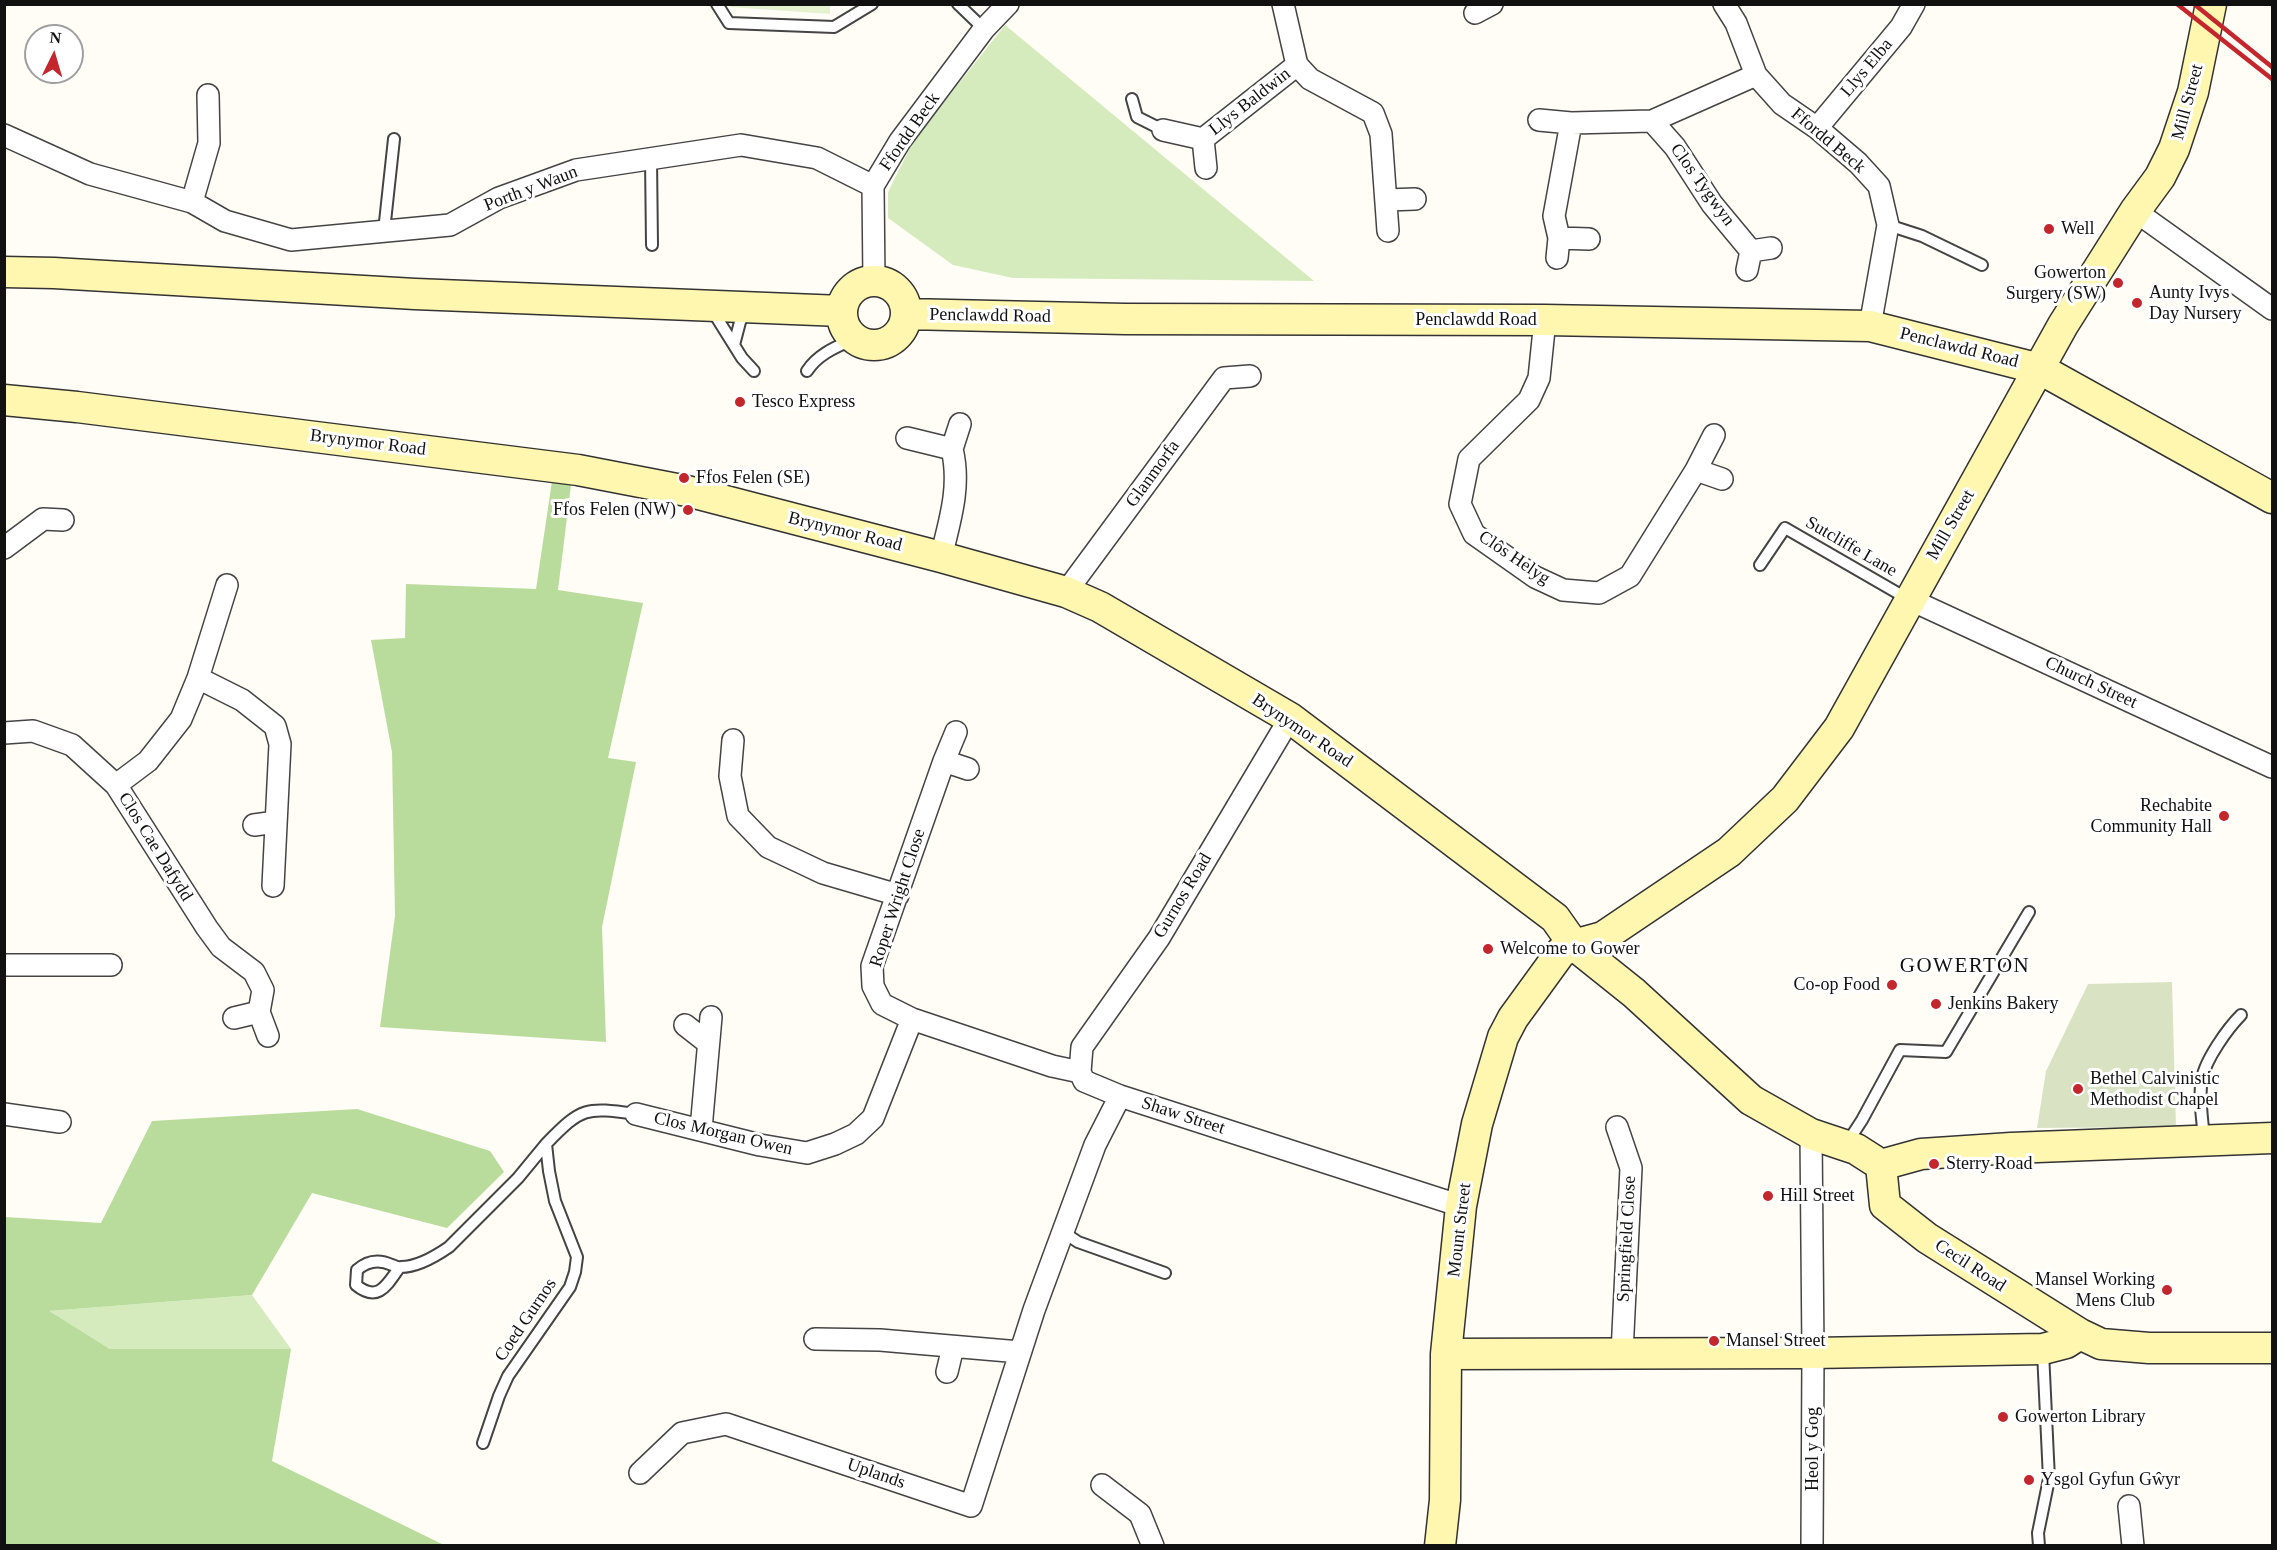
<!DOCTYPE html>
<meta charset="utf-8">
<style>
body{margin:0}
#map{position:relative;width:2277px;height:1550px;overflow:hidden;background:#fffdf5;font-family:Georgia,serif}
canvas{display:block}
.frame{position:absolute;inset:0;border:6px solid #111;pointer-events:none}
.north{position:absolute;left:24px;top:24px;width:60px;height:60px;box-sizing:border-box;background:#fff;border:2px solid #a0a0a0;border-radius:50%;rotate:5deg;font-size:16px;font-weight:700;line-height:24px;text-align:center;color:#111}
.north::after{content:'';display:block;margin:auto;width:21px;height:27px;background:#c4262e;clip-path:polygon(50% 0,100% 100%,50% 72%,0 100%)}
</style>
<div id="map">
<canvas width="2277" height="1550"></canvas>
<div class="frame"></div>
<div class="north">N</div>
</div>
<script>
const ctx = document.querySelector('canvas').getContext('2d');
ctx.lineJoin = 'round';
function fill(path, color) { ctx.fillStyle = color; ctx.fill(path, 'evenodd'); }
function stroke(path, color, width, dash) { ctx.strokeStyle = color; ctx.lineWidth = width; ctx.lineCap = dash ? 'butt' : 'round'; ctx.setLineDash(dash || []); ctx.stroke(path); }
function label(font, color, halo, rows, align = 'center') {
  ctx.font = font + ' Georgia,serif'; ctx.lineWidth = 6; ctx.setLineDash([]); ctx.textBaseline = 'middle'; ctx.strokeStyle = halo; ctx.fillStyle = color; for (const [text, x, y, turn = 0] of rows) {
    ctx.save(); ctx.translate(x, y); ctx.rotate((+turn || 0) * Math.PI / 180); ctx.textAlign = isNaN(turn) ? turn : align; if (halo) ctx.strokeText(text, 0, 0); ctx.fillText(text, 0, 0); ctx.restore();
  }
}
const green = new Path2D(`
 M1005,25l309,256 -301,-3 -60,-13 -65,-47v-26l26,-52z
 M252,1295l39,54h-181l-62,-38z`);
const forest = new Path2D(`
 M552,481l19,4 -13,105 85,13 -35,155 28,4 -34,165 4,115 -226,-15 15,-111 -3,-164 -21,-112 34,-2 1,-54 130,5z
 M357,1109l133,42 14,21 -57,56 -135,-35 -60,102 -203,16 61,38h181l-19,112 172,84h-439v-328l96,6 51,-102z`);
const cemetery = new Path2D(`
 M2172,982l4,145 -139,1 9,-57 42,-87z`);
const pitch = new Path2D(`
 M731,4h99v10l-100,-7z`);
const lane = new Path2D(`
 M717,4l12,19 105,4 38,-23
 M958,4l26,25
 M1132,99l5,18 26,13
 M651,159l1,86
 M1888,225l34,11 60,29
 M384,231l10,-92
 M712,310l30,48 12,13
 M734,345l6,-23 6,-13
 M807,371c11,-17 29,-24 47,-32
 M1760,565l25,-37 123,71
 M2204,1140c-1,-19 -6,-42 -2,-61 3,-19 26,-51 39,-64
 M1847,1143l15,-23 38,-70 46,2 83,-140
 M1063,1232l15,10 87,31
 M399,1268c-12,17 -21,35 -43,17l1,-15c10,-9 22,-11 35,-5 4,1 5,3 9,2 17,0 35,-11 48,-20l69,-69 28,-34
 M483,1443l16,-47 9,-20 62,-89 5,-15 2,-15 -22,-56 -6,-30 -3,-27c36,-37 39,-37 90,-30
 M2039,1546l-1,-13 11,-54 -6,-127`);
const street = new Path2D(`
 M1283,4l14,61 13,14 63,34 8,21 7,97
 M1724,4l12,19 20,52 26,29 35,24 41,35 21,23 9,39 -18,101
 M1475,13l17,-9
 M1539,120l32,3 81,-2 104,-46
 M1652,121l23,26 37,57 39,47 -4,19
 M1817,128l84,-101 13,-23
 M1163,130l40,9 94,-74
 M4,135l86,39 102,28 33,19 66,19 159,-15 49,-27 77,-28 165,-25 76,13 56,28
 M1203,139l3,29
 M1387,200l28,-1
 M192,202l17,-59 -1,-48
 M2135,211l137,98
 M1559,238l30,1
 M1751,251l20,-3
 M1557,258l2,-20 -5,-22 17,-93
 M874,282l-1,-96 27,-45 84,-112 24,-25
 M1545,320l-6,58 -10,22 -60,59 -9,45 14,30 61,43 28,13 36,3 31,-17 66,-106 18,-35
 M907,438l45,11c9,37 -2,71 -11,108
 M952,449l8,-25
 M1696,470l26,9
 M4,548l39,-29 20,1
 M1066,592l158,-214 26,-2
 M1909,599l363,168
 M198,678l44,22 33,26 5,18 -7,142
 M956,732l-12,29 -72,205 1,20 9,18 30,15 140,47 28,6 4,9 36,15 341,110
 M4,733l29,-2 39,14 44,40 91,143 14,19 33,25 9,18 -4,22 9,24
 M733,740l-3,36 8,40 30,31 55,26 75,22
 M944,761l24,8
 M116,785l32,-24 33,-42 17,-41 29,-93
 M254,825l22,-3
 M4,965h107
 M234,1018l25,-6
 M685,1025l23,18
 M1080,1072l2,-25 77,-109 131,-220
 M4,1114l56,8
 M636,1114l124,31 47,8 28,-9 21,-10 17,-16 39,-99
 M1617,1127l14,41 -9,185
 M701,1129l10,-112
 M1811,1134l2,219 -1,193
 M815,1339l65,1 140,12
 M947,1372l6,-25
 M640,1473l42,-40 44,-9 245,82 63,-196 61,-165 25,-49
 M1102,1485l38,29 13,32
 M2129,1506l4,40`);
const secondary = new Path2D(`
 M4,272l50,1 361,21 427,17
 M842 313a32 32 0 1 1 64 0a32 32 0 1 1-64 0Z
 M906,314l219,5 420,1 325,6 170,43 232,129
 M4,400l73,7 501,63 109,21 254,66 125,35 34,15 190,111 265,200 19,27 60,48 117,107 60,34 45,15 25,16 40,-11 90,-6 261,-10
 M1881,1165l4,40 42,33 153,96 21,10 48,4h123
 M1446,1354l367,-1 230,-4 23,-6 14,-9
 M1440,1546l5,-46 1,-146 15,-148 16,-82 26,-87 10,-19 48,-66 13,-7 29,-8 126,-85 56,-53 54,-71 224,-403 72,-114 25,-34 14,-28 19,-57 18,-88`);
const rail = new Path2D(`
 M2177,4l95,75
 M2194,4l78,63`);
const markers = [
 [2049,229,6,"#c4262e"],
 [2118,283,6,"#c4262e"],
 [2137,303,6,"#c4262e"],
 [740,402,6,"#c4262e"],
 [684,478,6,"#c4262e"],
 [688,510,6,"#c4262e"],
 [2224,816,6,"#c4262e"],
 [1488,949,6,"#c4262e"],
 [1892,985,6,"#c4262e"],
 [1936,1004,6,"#c4262e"],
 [2078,1089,6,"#c4262e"],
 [1934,1164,6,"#c4262e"],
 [1768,1196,6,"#c4262e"],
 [2167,1290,6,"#c4262e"],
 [1714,1341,6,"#c4262e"],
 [2003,1417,6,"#c4262e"],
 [2029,1480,6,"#c4262e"]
];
const streetNames = [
 ["Llys Elba",1867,68,-50],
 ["Llys Baldwin",1250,102,-38],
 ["Mill Street",2188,102,-75],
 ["Ffordd Beck",910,132,-55],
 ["Ffordd Beck",1828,141,40],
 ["Clos Tygwyn",1702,185,54],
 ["Porth y Waun",531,189,-21],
 ["Penclawdd Road",990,316,1],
 ["Penclawdd Road",1476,320],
 ["Penclawdd Road",1959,348,14],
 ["Brynymor Road",368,443,7],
 ["Glanmorfa",1153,474,-54],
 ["Mill Street",1951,525,-60],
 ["Brynymor Road",845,532,14],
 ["Sutcliffe Lane",1851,547,30],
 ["Clôs Helyg",1514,558,34],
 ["Church Street",2091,683,25],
 ["Brynymor Road",1302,731,34],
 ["Clos Cae Dafydd",155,847,58],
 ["Gurnos Road",1183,896,-59],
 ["Roper Wright Close",898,898,-72],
 ["Shaw Street",1183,1116,18],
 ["Clos Morgan Owen",723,1134,13],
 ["Mount Street",1460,1230,-83],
 ["Springfield Close",1627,1239,-87],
 ["Cecil Road",1970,1266,33],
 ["Coed Gurnos",526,1320,-56],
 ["Heol y Gog",1813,1449,-90],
 ["Uplands",876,1474,19]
];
const poiNames = [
 ["Well",2061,229],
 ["Gowerton",2106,273,"right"],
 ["Surgery (SW)",2106,294,"right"],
 ["Aunty Ivys",2149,293],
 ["Day Nursery",2149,314],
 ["Tesco Express",752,402],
 ["Ffos Felen (SE)",696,478],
 ["Ffos Felen (NW)",676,510,"right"],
 ["Rechabite",2212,806,"right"],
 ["Community Hall",2212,827,"right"],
 ["Welcome to Gower",1500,949],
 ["Co-op Food",1880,985,"right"],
 ["Jenkins Bakery",1948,1004],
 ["Bethel Calvinistic",2090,1079],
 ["Methodist Chapel",2090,1100],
 ["Sterry Road",1946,1164],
 ["Hill Street",1780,1196],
 ["Mansel Working",2155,1280,"right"],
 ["Mens Club",2155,1301,"right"],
 ["Mansel Street",1726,1341],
 ["Gowerton Library",2015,1417],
 ["Ysgol Gyfun Gŵyr",2041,1480]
];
const quarterNames = [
 ["GOWERTON",1965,966]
];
fill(green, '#d5ebbd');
fill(forest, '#b9dc9c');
fill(cemetery, '#d9e3c4');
fill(pitch, '#e6f2cf');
stroke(lane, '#444', 14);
stroke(street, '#444', 24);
stroke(secondary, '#333', 33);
stroke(lane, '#fff', 10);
stroke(street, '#fff', 21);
stroke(secondary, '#fff6b0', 30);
stroke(rail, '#c4262e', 4.5);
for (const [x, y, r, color] of markers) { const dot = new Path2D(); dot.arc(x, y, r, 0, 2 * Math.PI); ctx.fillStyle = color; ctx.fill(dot); stroke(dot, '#fff', 2); }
label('18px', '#111', '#fff', streetNames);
label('18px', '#111', '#fff', poiNames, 'left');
ctx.letterSpacing = '1.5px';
label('21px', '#111', '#fff', quarterNames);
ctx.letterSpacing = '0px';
</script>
